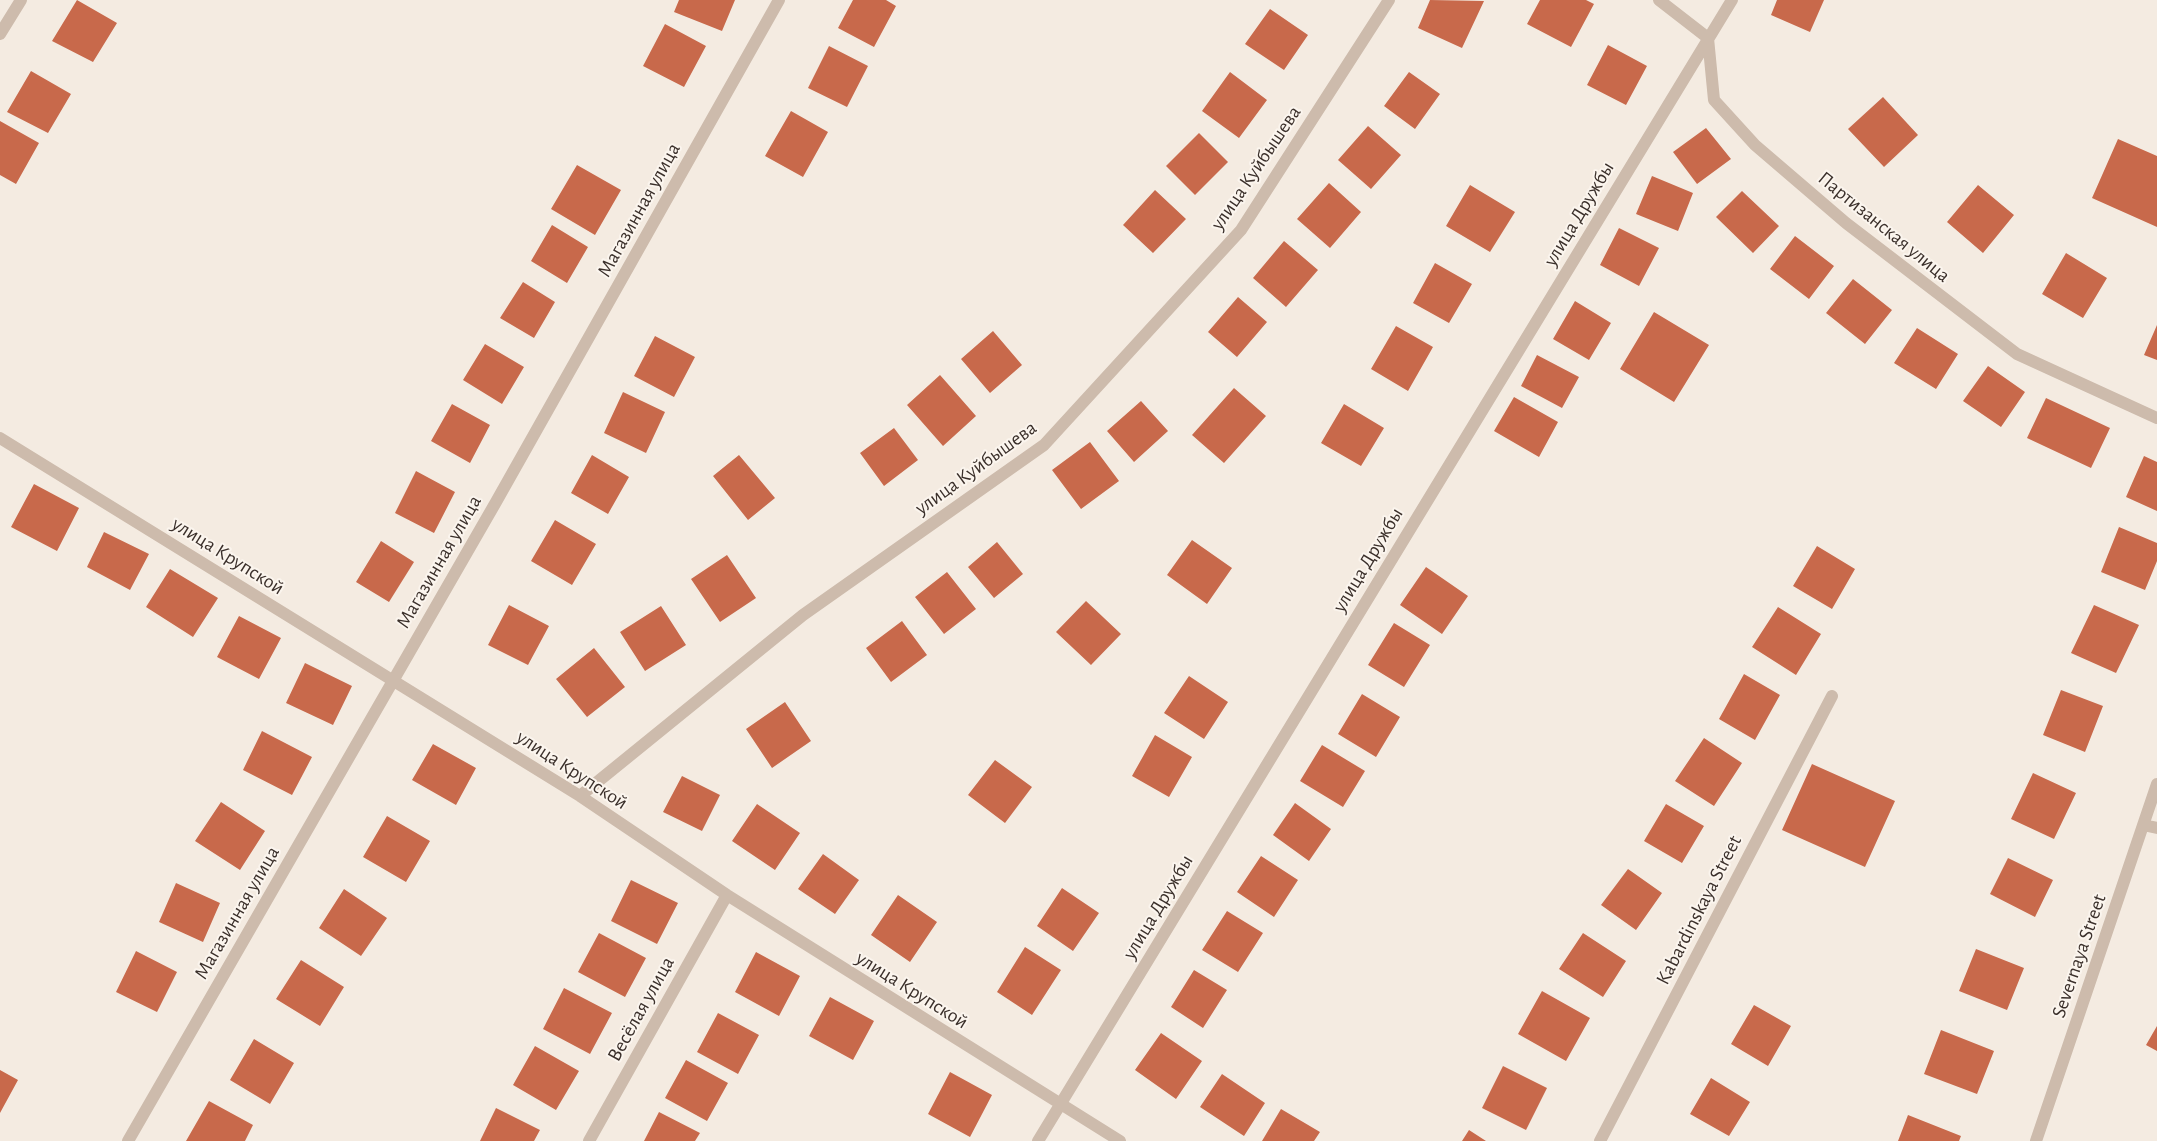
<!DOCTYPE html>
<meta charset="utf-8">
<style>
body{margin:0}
canvas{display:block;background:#f4ebe1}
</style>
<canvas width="2157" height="1141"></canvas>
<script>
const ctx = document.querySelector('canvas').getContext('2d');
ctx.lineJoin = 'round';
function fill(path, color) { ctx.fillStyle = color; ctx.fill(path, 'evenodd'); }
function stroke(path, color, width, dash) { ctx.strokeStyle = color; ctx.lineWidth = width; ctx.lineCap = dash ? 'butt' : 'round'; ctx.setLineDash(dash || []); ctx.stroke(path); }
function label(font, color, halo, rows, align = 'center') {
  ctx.font = font + ' "Alegreya Sans",sans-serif'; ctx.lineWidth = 4; ctx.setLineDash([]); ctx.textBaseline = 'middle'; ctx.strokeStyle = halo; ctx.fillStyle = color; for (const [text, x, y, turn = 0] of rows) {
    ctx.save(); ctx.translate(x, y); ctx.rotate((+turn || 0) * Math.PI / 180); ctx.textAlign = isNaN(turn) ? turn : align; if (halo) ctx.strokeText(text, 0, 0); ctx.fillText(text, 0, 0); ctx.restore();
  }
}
const building = new Path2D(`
 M77,0l40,23 -24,39 -41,-21z
 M679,0h56l-13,31 -48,-19z
 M853,0h33l10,6 -22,41 -36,-19z
 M1430,0l54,1 -22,47 -44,-20z
 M1540,0h46l8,4 -23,43 -44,-23z
 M1777,0h47l-14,32 -39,-17z
 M1270,9l38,26 -24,35 -39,-26z
 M665,24l41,22 -22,41 -41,-21z
 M1608,45l39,21 -21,39 -39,-20z
 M829,46l39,20 -21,41 -39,-19z
 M31,71l40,23 -23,39 -41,-21z
 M1230,72l37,28 -28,38 -37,-27z
 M1409,72l31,22 -25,35 -31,-23z
 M1883,97l35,38 -34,32 -36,-38z
 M791,111l37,21 -25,45 -38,-21z
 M0,121l39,22 -23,41 -16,-9z
 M1368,126l33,29 -30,34 -33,-29z
 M1706,128l25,31 -34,25 -24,-32z
 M1199,133l29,29 -33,33 -29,-29z
 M2118,139l39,17v71l-65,-29z
 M577,165l44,25 -26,45 -44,-26z
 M1652,176l41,17 -15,38 -42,-17z
 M1329,183l32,29 -31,36 -33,-29z
 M1470,185l45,27 -25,40 -44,-26z
 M1978,185l36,30 -31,38 -36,-31z
 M1155,190l31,29 -33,34 -30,-28z
 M1742,191l37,35 -26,27 -37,-36z
 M552,225l36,22 -21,36 -36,-22z
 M1619,228l40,20 -20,38 -39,-21z
 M1795,236l39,30 -25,33 -39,-30z
 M1284,241l34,29 -32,37 -33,-29z
 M2066,253l41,25 -24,40 -41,-24z
 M1435,263l37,21 -23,39 -36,-20z
 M1853,279l39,31 -27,34 -39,-31z
 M523,282l32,20 -21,36 -34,-20z
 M1238,297l29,25 -30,35 -29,-25z
 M1575,301l36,22 -22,37 -36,-21z
 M1654,312l55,33 -35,57 -54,-33z
 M2157,325v35l-13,-5z
 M1396,326l37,21 -25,44 -37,-22z
 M1917,328l41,26 -22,35 -42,-26z
 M993,331l29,34 -32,28 -29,-34z
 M655,336l40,21 -21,40 -40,-21z
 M485,344l39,23 -22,37 -39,-24z
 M1537,355l42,22 -17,31 -41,-22z
 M1988,366l37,26 -24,35 -38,-26z
 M940,375l36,41 -33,30 -36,-41z
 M1234,388l32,28 -42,47 -32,-28z
 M623,392l42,20 -19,41 -42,-20z
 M1514,397l44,25 -19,35 -45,-26z
 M2046,398l64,30 -19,40 -64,-30z
 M1141,401l27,30 -34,31 -27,-31z
 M452,404l38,21 -20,38 -39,-22z
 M1344,404l40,24 -23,38 -40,-23z
 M894,428l24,32 -34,26 -24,-33z
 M1090,442l29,39 -38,28 -29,-39z
 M592,455l37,22 -21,37 -37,-21z
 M739,455l36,43 -27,22 -35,-44z
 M2144,456l13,6v49l-31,-14z
 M416,471l39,21 -21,41 -39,-20z
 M34,484l45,24 -22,43 -46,-24z
 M555,520l41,24 -24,41 -41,-24z
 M2119,527l38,16v18l-12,29 -44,-18z
 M104,532l45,22 -19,36 -43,-23z
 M1192,540l40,28 -25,36 -40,-29z
 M381,541l33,21 -25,40 -33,-20z
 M997,542l26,32 -29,24 -26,-31z
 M1817,546l38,23 -23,40 -39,-23z
 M727,555l29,43 -36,24 -29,-43z
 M1426,567l42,29 -26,38 -42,-29z
 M170,569l48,29 -25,39 -47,-30z
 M947,572l29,37 -32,25 -29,-37z
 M1086,601l35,33 -30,31 -35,-33z
 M509,605l40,21 -21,39 -40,-20z
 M2094,605l45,20 -23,48 -45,-20z
 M661,606l25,39 -41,26 -25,-39z
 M1778,607l43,27 -25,41 -44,-28z
 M239,616l42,22 -22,41 -42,-22z
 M902,621l25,34 -36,27 -25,-34z
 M1394,623l36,22 -26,42 -36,-22z
 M594,648l31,39 -38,30 -31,-38z
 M305,663l47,23 -19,39 -47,-22z
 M1744,674l36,21 -25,45 -36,-21z
 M1189,676l39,26 -24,37 -40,-26z
 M2061,690l42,16 -18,46 -42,-17z
 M1362,694l38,23 -24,40 -38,-23z
 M785,702l26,39 -39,27 -26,-39z
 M262,731l50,26 -20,38 -49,-25z
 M1155,735l37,22 -23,40 -37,-21z
 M1704,738l38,25 -28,43 -39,-25z
 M433,744l43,24 -20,37 -44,-25z
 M1322,745l43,26 -22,36 -43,-26z
 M995,760l37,27 -27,36 -37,-28z
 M1812,764l83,37 -30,66 -83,-37z
 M2033,773l43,20 -22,46 -43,-20z
 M682,776l38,19 -18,36 -39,-19z
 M221,802l44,29 -25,39 -45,-29z
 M1295,803l36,26 -22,32 -36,-26z
 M757,804l43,29 -25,37 -43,-29z
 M1666,804l38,22 -22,37 -38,-22z
 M387,816l43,25 -24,41 -43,-25z
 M823,854l36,26 -24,34 -37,-25z
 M1261,856l37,24 -24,37 -37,-25z
 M2008,858l45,22 -18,37 -45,-23z
 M1628,869l34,24 -26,37 -35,-25z
 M631,880l47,23 -21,41 -46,-23z
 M176,883l44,20 -17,39 -44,-20z
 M1062,888l37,25 -26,38 -36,-25z
 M344,889l43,29 -26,38 -42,-28z
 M898,895l39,27 -27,40 -39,-27z
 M1227,911l36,22 -25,39 -36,-22z
 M599,933l47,25 -21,39 -47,-25z
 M1583,933l43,28 -23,36 -44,-28z
 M1025,947l36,23 -29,45 -35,-23z
 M1976,949l48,19 -17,42 -48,-19z
 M136,951l41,21 -20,40 -41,-20z
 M756,952l44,24 -21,40 -44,-24z
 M301,960l43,27 -24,39 -44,-27z
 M1194,970l33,20 -24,38 -32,-21z
 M564,988l48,25 -22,41 -47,-25z
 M1542,991l48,27 -24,43 -48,-27z
 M830,997l44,24 -21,39 -44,-24z
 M1754,1005l37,21 -23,40 -37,-22z
 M718,1013l41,22 -21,39 -41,-22z
 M2157,1026v25l-11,-6z
 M1941,1030l53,21 -17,43 -53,-20z
 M1161,1033l41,28 -26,38 -41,-29z
 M254,1039l40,24 -24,41 -40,-24z
 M535,1046l44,25 -23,39 -43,-25z
 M686,1060l42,23 -21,38 -42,-23z
 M1503,1066l44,22 -21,42 -44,-22z
 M0,1070l18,10 -18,33z
 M950,1072l42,23 -22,42 -42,-23z
 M1222,1074l43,29 -21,33 -44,-29z
 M1711,1078l39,24 -21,34 -39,-22z
 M209,1101l44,24 -8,16h-59z
 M496,1108l44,22 -6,11h-54z
 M1281,1109l39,23 -6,9h-52z
 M659,1112l41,21 -5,8h-51z
 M1908,1115l53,21 -2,5h-61z
 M1469,1130l17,11h-24z`);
const minor = new Path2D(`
 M1659,0l49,38 6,62 41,45 91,78 171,131 140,64
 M0,34l21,-34
 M0,438l580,358 147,99 393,246
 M580,796l223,-181 241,-170 197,-215 148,-230
 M2143,825l14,3
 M128,1141l368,-639 283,-502
 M589,1141l138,-246
 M1038,1141l694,-1141
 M1600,1141l232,-445
 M2036,1141l121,-357`);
const streetNames = [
 ["улица Куйбышева",1256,168,-56],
 ["Магазинная улица",639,210,-61],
 ["улица Дружбы",1579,214,-59],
 ["Партизанская улица",1884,227,39],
 ["улица Куйбышева",976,468,-36],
 ["улица Крупской",228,556,32],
 ["улица Дружбы",1368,560,-59],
 ["Магазинная улица",439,562,-60],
 ["улица Крупской",572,770,33],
 ["улица Дружбы",1158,907,-59],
 ["Kabardinskaya Street",1699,910,-63],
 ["Магазинная улица",237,913,-60],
 ["Severnaya Street",2079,956,-71],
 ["улица Крупской",912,990,32],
 ["Весёлая улица",641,1009,-61]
];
fill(building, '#c8694b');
stroke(minor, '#cdbbac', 12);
label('20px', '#3b302b', '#fbf5ee', streetNames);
</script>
